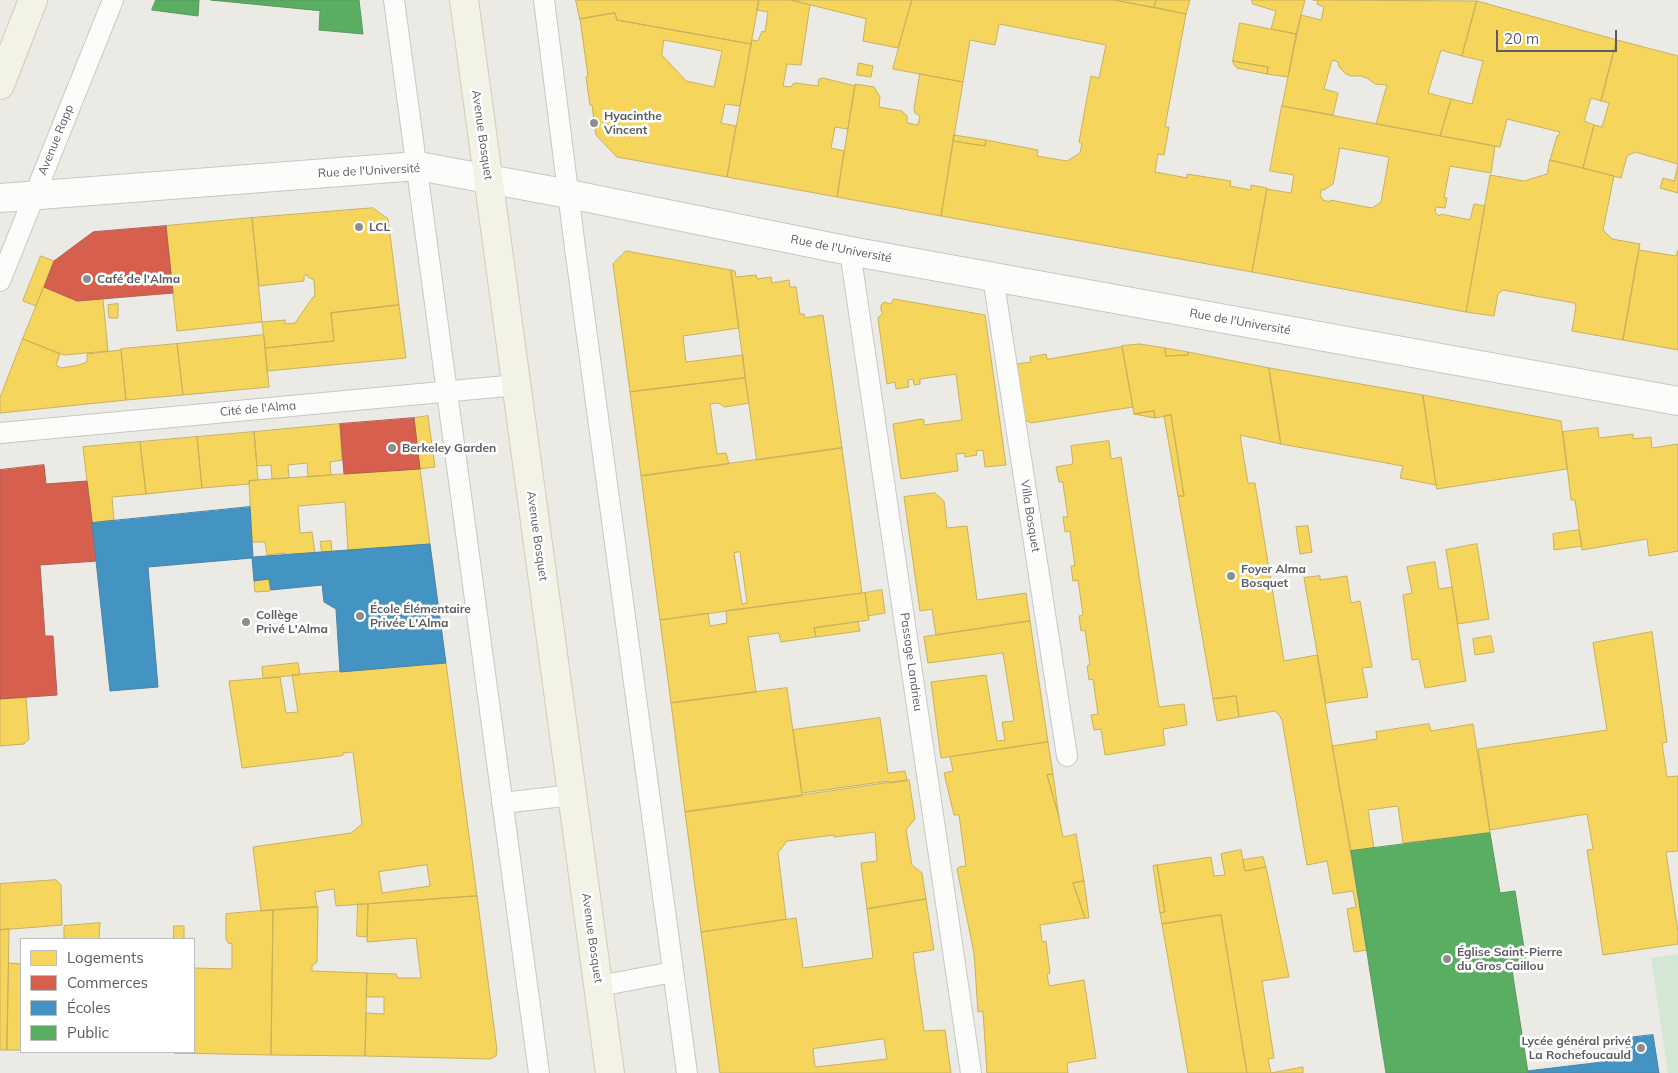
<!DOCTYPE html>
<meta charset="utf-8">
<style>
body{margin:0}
#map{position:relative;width:1678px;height:1073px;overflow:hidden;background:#ebeae5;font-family:Mulish,sans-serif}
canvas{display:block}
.legend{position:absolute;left:20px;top:938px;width:175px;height:115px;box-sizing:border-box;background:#fff;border:1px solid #bdbec1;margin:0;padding:6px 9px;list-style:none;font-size:15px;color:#5b5d63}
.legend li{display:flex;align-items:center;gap:10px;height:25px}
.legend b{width:25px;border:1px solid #bdbec1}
.scale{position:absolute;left:1496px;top:30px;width:121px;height:22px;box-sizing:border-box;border:2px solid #5b5d63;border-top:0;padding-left:6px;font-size:15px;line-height:18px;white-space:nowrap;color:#5b5d63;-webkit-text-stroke:4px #fff;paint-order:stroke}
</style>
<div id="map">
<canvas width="1678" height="1073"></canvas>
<ul class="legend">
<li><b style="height:14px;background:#f6d55c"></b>Logements</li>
<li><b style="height:14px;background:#d6604d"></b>Commerces</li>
<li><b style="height:14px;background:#4393c3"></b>Écoles</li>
<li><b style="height:14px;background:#5aae61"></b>Public</li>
</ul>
<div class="scale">20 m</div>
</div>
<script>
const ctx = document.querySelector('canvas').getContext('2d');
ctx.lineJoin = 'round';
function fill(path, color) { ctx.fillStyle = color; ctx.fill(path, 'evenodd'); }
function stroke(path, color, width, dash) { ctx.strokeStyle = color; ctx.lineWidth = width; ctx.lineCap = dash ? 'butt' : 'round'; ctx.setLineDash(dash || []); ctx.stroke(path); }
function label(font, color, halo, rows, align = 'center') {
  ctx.font = font + ' Mulish,sans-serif'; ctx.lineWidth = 5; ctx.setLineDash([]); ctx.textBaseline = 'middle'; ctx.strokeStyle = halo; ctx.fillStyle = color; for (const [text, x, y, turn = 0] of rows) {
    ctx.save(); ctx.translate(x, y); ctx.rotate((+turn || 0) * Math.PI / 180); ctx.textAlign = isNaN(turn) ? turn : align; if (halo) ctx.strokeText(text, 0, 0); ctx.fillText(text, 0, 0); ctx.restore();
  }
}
const green = new Path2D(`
 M1678,954v119h-10l-17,-115z`);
const homes = new Path2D(`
 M576,0h183l-8,44 -134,-24 -2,-7 -35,6z
 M759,0h32l19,5 -9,60 -14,-1 -4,22 8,1 2,-3 3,-1 22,3 1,-7 4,-1 32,8 -7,43 -13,-2 -4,21 13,3 -7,46 -110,-20 25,-137 6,1 4,-10 3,1 3,-20 -11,-2z
 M791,0h121l-14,48 -35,-7 3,-22z
 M912,0h202l72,14 -21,113h4l-5,28 -6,-1 -3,18 32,6v-4l44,7 -1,5 21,4v-5l16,3 -15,84 -311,-56 12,-75 32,5 1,-6 52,10 -1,6 30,5 13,-8 2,-10 -3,-1 12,-66 8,2 7,-33 -107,-21 -4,21 -25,-5 -7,42 -70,-13z
 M1114,0h42l-2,7z
 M1156,0h34l-4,14 -32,-7z
 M1252,0h53l-9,34 -25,-5 5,-18 -23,-7z
 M1313,0l164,1 -15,55 -21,-6 -13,43 23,6 -11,37 -64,-12 11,-39 -12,-1 -8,-6 -6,-2h-10l-5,-2 -7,-7 -1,-5 -6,-2 -8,29 14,4 -5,22 -51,-9 19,-91 20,5 3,-13 -7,-3 1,-3z
 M1477,1l140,39 -16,61 -10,-3 -7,23 10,4 -11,43 -33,-8 7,-24 2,-1 1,-3 -53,-13 -7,28 -60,-11 11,-37 21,5 11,-43 -21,-5z
 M615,13l2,7 134,24 -11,62 -15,-2 -4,19 15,3 -9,51 -110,-20 -21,-22 -4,-30h-2l-4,-28 2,-1 -8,-57zM664,40l58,11 -8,36 -28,-6 -24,-26z
 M1240,23l56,11 -8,43 -21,-3 1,-7 -35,-6z
 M1617,40l61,16v108l-43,-12 -8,4 -6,22 -38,-10 11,-43 8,2 7,-24 -8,-2z
 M1233,61l35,6 -1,7 -30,-6 -3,-3z
 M859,63l14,3 -2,11 -14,-2z
 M920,74l43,8 -22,134 -104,-19 18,-113 19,3 6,10 -1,10 23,4 5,5v7l11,2 2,-9 -5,-3 -1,-3z
 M1282,106l213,40 -4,27 -41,-7 -6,32h3l-2,10 -9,-1 -1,5 4,4 2,-2 29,6 4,-16 11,2 -19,106 -214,-40 15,-83 24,4 3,-18 -24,-4zM1340,148l49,9 -8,45 -9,6 -42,-8v2l-7,-2 -3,-5 1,-5h3l9,-6z
 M954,135l32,5 -1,6 -32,-5z
 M1550,160l64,16 -11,54 9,9 28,5 -17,96 -51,-9 4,-25 -2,-3 -71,-13 -5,4 -4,22 -28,-4 24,-137 34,6 23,-7z
 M1678,165v28l-18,-5 3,-10 11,3z
 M373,208l15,11 11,86 -68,8 3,28 -69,7 -3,-26 23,-2v4l10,-1 18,-26h2l-1,-17 -6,-3 -1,-2h-3v6l-45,5 -7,-68z
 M252,218l10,104 -85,9 -11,-105z
 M1639,250l37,6 2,-6v100l-55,-10z
 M626,251l105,19 8,58 -56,8 3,26 57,-7 2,23 -115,14 -17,-128z
 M41,256l13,5 -18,45 -13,-5z
 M731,270l4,1 1,6 20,-2 1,4 14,-2 1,6 17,-3 1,7h6l4,27h4l1,4 18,-3 19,133 -85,12z
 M44,287l33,14 26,-2 5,52 -44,4 -41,-16z
 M894,299l91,16 21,150 -21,2 -2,-17 -7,1 1,4 -12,2v-4l-9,1 2,17 -57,8 -8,-55 28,-5 3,1v5l38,-5 -6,-46 -36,5v5l-6,1 -1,-6 -5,1 1,7 -13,2 -1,-7 -8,2 -9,-66 5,-5 -2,-2v-6l3,-3 6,2z
 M118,304v14h-9l-1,-13z
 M399,305l7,53 -139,13 -2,-23 69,-7 -3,-28z
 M264,335l5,52 -86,8 -6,-51z
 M23,339l37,15 -4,11 5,3 18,-3 8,-3v-8l34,-4 5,50 -126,13v-15z
 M177,344l6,51 -57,5 -5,-51z
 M1140,344l25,4 1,8 22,-1v-3l81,16 12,76 -41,-9 8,48h7l29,178 33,-6 50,295 -13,2 -7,-43 9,-2 -3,-16 -20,3 -6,-33 -20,4 -25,-145 -3,-5 -4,-4 -36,6 -3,-21 -23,3 -35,-203h6l-13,-81 -16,3 -1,-7 -20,3 -12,-68z
 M1122,347l11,60 -102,16 -8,-4 -7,-55 15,-2 -1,-5 16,-3 1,5z
 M1165,348l23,4v3l-22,1z
 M1269,368l154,27 13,90 -36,-7 3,-12 -122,-22z
 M745,378l4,25 -24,4 -7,-4 -8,1 7,50 9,-1 3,11 -88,12 -11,-84z
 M1423,395l138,26 6,48 -130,20z
 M1154,411l1,7 -21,-4z
 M1171,415l13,81h-6l-14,-80z
 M428,416l7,51 -15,2 -6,-51z
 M340,424l2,36 -12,2 1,13 -23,2 -1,-14 -19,2 1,13 -17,1 -1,-14 -14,1 -3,-34z
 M1598,428l1,10 34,-4v5l18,-2 1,11 26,-4v107l-29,5 -2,-17 -65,11 -7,-50h-4l-8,-68z
 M254,432l4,48 -9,1v3l-47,4 -5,-51z
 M197,437l5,51 -56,6 -6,-52z
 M1109,441l2,18 10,-2 38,250 25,-3 3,21 -24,4 2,16 -60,10 -4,-26 -7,1 -3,-15 7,-1 -5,-35 -4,1 -2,-14 3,-1 -5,-35 -4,1 -2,-15 4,-1 -5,-35 -5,1 -2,-15h4l-5,-35 -5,1 -2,-15h5l-4,-26 -1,-9h-4l-3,-15 17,-3 -2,-18z
 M140,442l6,52 -34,3 2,23 -22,3 -9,-76z
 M842,448l20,145 -202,27 -19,-144zM740,552l7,51 -5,1 -8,-51z
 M420,469l10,75 -82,7 -3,-49 -47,4 2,27 12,-1 3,21 -29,2 -1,-2 -18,2 -2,-13h-13l-3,-61z
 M935,493l9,8 3,27 20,-2 10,74 49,-7 4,28 -94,14 -4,-26 -12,2 -16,-114z
 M1308,526l4,26 -12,2 -4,-27z
 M1579,530l3,16 -28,4 -1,-16z
 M331,541l1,11 -10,1 -2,-11z
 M1477,544l12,75 -31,5 -12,-74z
 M1435,562l4,27 13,-2 14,94 -41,7 -6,-29 -7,1 -9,-65 9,-2 -5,-26z
 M1320,576v4l27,-4 4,27 9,-2 12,66 -10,1 6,29 -42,6 -22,-125z
 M269,579l1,12 -15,1 -1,-11z
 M882,590l3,23 -17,3 -3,-23z
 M865,593l4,27 -55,8 2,9 -35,5 -2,-9 -31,4 8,55 -85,11 -11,-83 48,-7 2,13 17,-3 -1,-12z
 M1030,621l18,121 -107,16 -10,-76 55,-7 11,66 8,-1 -3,-18 12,-1 -11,-68 -75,10 -4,-26z
 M858,622l2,9 -44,6 -2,-9z
 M1652,632l15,110 -5,1 5,34 11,-1v75l-12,1 12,80v12l-75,11 -16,-105 6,-1 -6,-35 -97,16 -12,-81 129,-19 -14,-87z
 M1491,636l3,16 -19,3 -2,-16z
 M298,663l2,12 -37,3 -1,-11z
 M446,663l31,233 -141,10 -2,-17 -19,3 2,15 -56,4 -8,-64 98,-14 11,-9 -9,-72 -10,1v2l-3,1 -98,12 -13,-87 51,-4 6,36 12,-1 -6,-37zM427,865l3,21 -48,7 -3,-21z
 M787,688l15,108 -117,16 -14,-109z
 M1236,696l3,21 -22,4 -4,-22z
 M26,697l3,42 -5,5 -24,2v-47z
 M880,718l8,55 17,-2 2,10 -18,2v-2l-87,12 -9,-63z
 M1429,724l2,7 42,-7 17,109 -87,10 -5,-37 -30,4 6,38 -23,3 -19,-105 45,-7 -1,-7z
 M1048,742l5,32 -6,1 12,42 4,20 13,-3 8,47 -11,2 12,35 -45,7 2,17 4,-1 4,32 -3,1 2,12 35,-6 12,78 -29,5 1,10h-81l-4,-62 -5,1 -4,-59 -17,-84 2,-2 7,-1 -7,-51h-5l-10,-42 9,-2 -3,-14z
 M1053,774l6,43 -12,-42z
 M909,780l6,39 -9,11 6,35 10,8 4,26 -59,10 -6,-46 16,-2 -2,-29 -41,5v-2l-47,6 -9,12 8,66 -85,13 -16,-120z
 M1241,850l4,21 21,-4 23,110 -27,4 12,77 -6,1 3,14 32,-6v6h-56l-26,-158 -59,9 -2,-11 5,-1 -8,-47 54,-8 3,19 11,-1 -4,-21z
 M1263,857l3,10 -21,4 -2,-11z
 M1157,865l8,47 -5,1 -7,-47z
 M56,880l5,5 1,40 -62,5v-46z
 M1084,881l5,37h-4l-12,-35z
 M477,896l20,154 -1,6 -6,3 -125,-3 1,-43 18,1v-17h-18l1,-24 29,1 2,4h23l-5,-40 -49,4 1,-38z
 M926,899l8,51 -21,3 11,78 21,-1 6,43h-231l-19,-141 95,-14 7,50 70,-10 -6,-49zM884,1039l3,20 -72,8 -2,-18z
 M358,904h10l-1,33 -10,-1z
 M318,907l-1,55 -5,4v5l55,2 -2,83 -94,-1 2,-145z
 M273,910l-2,145 -97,-2 20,-1v-84l38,1v-26l-3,1 -3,-5v-25z
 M1221,915l26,158h-59l-26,-149z
 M100,923l-1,16h-35v-13z
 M174,926h10v13h-10z
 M9,929l-2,121h-7v-120z
 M9,963l12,1v86h-14z`);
const shops = new Path2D(`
 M166,226l7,67 -96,8 -33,-14 10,-26 39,-29z
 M414,418l6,51 -76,5 -4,-50z
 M44,465l2,19 41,-3 10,80 -57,4 5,71h8l4,59 -57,4v-229z`);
const schools = new Path2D(`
 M250,507l3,50 177,-13 16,119 -106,9 -4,-63 -12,-7 -2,-17 -51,5 -2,-11 -15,2 -2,-23 -104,9 10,120 -48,4 -18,-168z
 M1653,1035l6,38h-131l-1,-2 101,-12 -2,-21z`);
const public = new Path2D(`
 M156,0h43l-1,16 -46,-6z
 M211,0h148l4,34 -44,-4 1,-19z
 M1490,833l10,60 15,-2 12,76 -15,3 16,103h-142l-35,-222z`);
const lane = new Path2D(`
 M394,0l145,1073
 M544,0l31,248 112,825
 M850,251l121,822
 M993,277l74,479
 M0,281l113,-281
 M0,433l517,-48
 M502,803l71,-8
 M599,986l74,-14`);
const street = new Path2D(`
 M0,198l418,-32 151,28 281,57 828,150`);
const primary = new Path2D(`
 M464,0l146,1073
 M0,85l33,-85`);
const markers = [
 [594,123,5,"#8d8e90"],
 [359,227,5,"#8d8e90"],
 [87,279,5,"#8d8e90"],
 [392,448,5,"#8d8e90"],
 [1231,576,5,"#8d8e90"],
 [360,616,5,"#8d8e90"],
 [246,622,5,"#8d8e90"],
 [1447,959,5,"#8d8e90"],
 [1641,1048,5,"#8d8e90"]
];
const poiNames = [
 ["Hyacinthe",604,116],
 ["Vincent",604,130],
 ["LCL",369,227],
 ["Café de l'Alma",97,279],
 ["Berkeley Garden",402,448],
 ["Foyer Alma",1241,569],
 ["Bosquet",1241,583],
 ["École Élémentaire",370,609],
 ["Privée L'Alma",370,623],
 ["Collège",256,615],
 ["Privé L'Alma",256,629],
 ["Église Saint-Pierre",1457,952],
 ["du Gros Caillou",1457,966],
 ["Lycée général privé",1631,1041,"right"],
 ["La Rochefoucauld",1631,1055,"right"]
];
const streetNames = [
 ["Avenue Bosquet",482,135,82],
 ["Avenue Rapp",56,140,-68],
 ["Rue de l'Université",369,171,-3],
 ["Rue de l'Université",841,249,11],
 ["Rue de l'Université",1240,322,10],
 ["Cité de l'Alma",258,409,-5],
 ["Villa Bosquet",1030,516,81],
 ["Avenue Bosquet",537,536,82],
 ["Passage Landrieu",911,662,82],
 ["Avenue Bosquet",592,938,82]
];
fill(green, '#d4e6d4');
fill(homes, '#f6d55c');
stroke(homes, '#c8b15e', 1);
fill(shops, '#d6604d');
stroke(shops, '#b15f54', 1);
fill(schools, '#4393c3');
stroke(schools, '#4a83a6', 1);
fill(public, '#5aae61');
stroke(public, '#5a9662', 1);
stroke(lane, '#c7c7c7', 22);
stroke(street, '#c7c7c7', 30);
stroke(primary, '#d1cdb5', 30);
stroke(lane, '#fcfcfb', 20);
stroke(street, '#fcfcfb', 28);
stroke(primary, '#f2f2e7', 28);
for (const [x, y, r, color] of markers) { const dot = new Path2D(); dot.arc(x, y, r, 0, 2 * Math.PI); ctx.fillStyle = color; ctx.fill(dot); stroke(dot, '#fff', 2); }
label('bold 12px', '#5b5d63', '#fff', poiNames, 'left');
label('12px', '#5b5d63', '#fff', streetNames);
</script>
